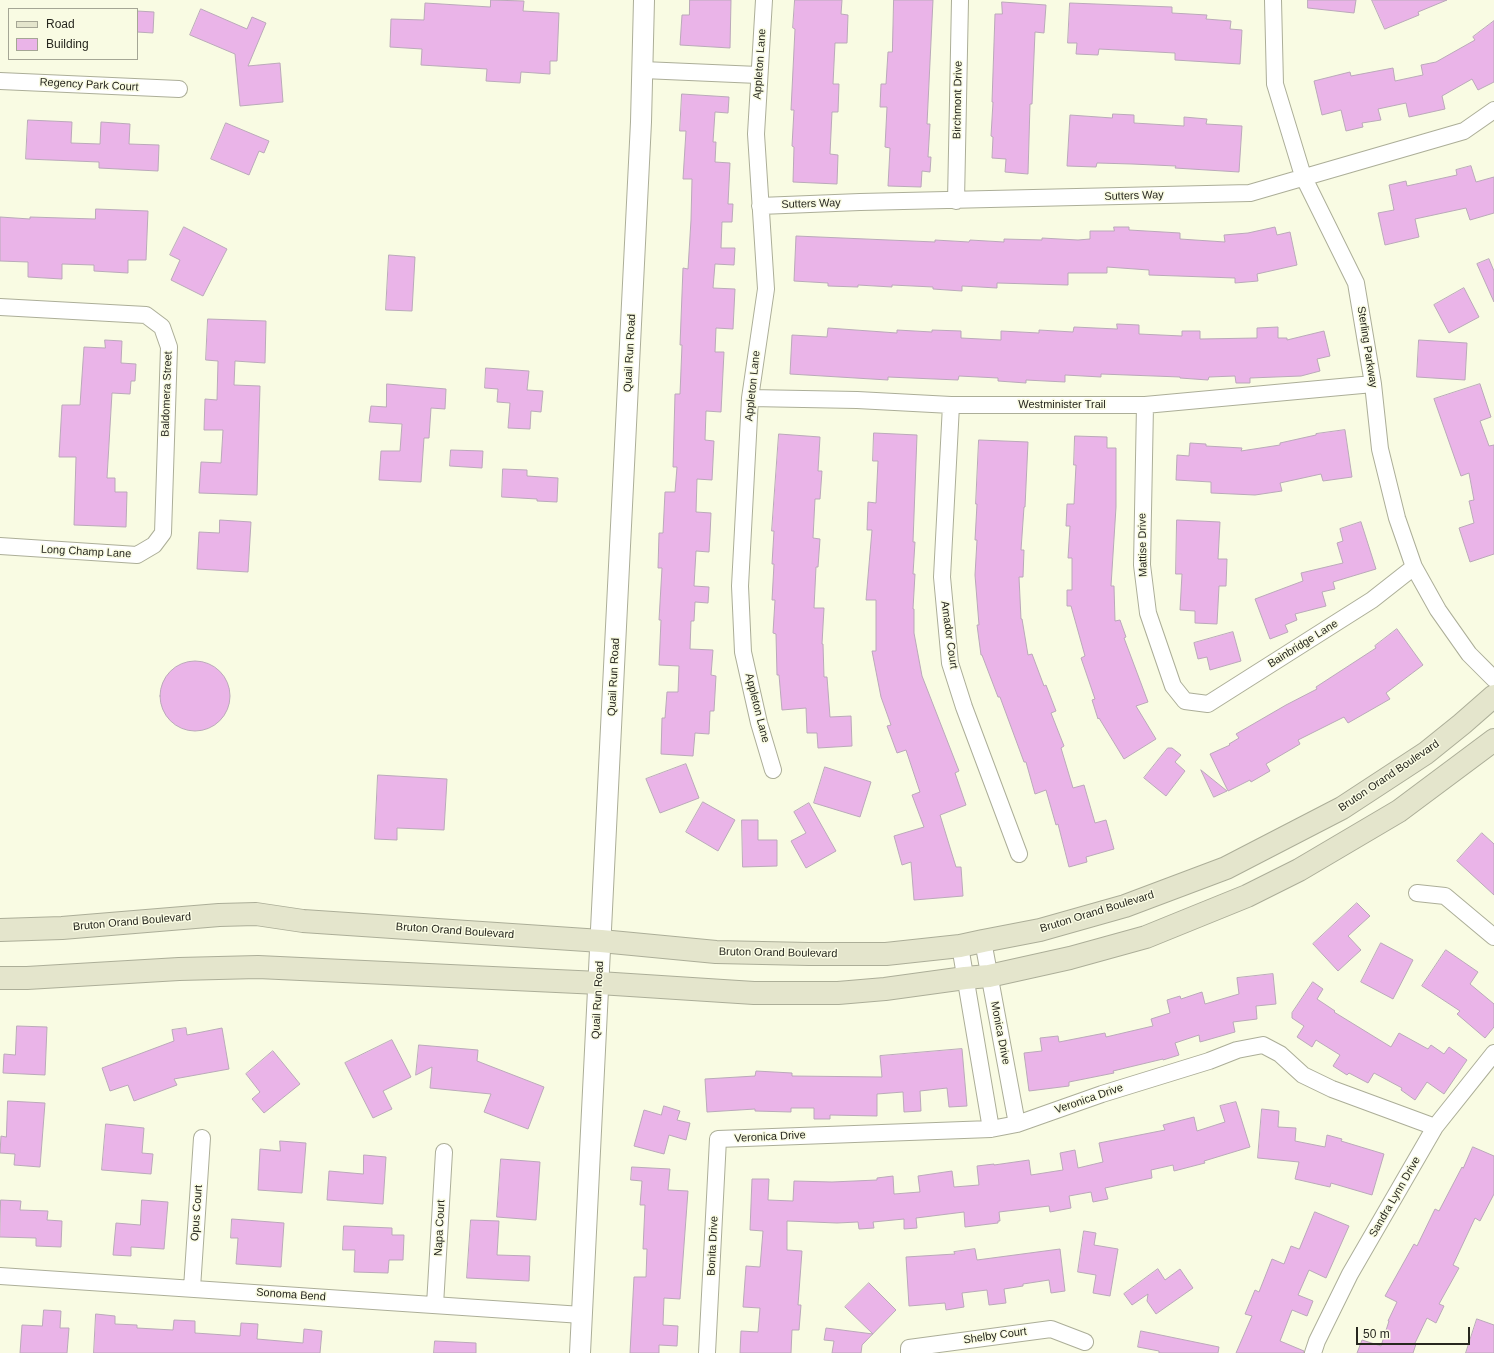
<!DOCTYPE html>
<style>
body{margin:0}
#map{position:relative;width:1494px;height:1353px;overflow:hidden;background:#f9fbe3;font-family:Helvetica,sans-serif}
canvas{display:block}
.legend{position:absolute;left:8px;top:8px;width:130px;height:52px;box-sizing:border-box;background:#f9fbe3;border:1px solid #a5a695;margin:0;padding:5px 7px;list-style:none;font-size:12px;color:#27271f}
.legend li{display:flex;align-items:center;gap:8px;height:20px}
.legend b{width:20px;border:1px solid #a5a695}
.scale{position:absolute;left:1356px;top:1327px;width:114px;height:18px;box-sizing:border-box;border:2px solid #27271f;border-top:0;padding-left:5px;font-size:12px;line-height:14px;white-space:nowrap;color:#27271f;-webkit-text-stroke:3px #f9fbe3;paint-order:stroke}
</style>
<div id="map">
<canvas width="1494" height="1353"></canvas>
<ul class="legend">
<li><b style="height:5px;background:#e4e5cc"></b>Road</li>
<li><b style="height:11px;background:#eab4e8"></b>Building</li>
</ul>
<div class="scale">50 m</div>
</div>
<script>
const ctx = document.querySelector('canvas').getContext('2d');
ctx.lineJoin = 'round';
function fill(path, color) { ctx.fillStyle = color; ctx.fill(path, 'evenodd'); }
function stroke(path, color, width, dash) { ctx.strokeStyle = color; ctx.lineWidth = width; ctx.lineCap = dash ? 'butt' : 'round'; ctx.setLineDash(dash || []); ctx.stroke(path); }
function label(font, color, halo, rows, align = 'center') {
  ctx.font = font + ' Helvetica,sans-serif'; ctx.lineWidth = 3; ctx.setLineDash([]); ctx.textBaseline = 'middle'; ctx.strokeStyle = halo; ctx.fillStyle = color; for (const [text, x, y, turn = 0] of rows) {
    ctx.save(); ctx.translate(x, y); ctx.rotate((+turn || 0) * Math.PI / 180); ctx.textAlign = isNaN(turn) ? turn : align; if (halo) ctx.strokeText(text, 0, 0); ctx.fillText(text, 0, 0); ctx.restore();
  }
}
const building = new Path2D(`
 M491,0l33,1 -1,10 36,2 -2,48h-7v13l-29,-2 -1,11 -34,-2 1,-12 -66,-4 1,-16 -32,-2 1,-28 33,1 1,-17 65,4z
 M690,0h41l-1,48 -50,-3 2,-30h7z
 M795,0h47l-1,14 7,1 -1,28h-12l-2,41h6l-1,28h-6l-2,42 8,1 -1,29 -44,-2 1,-35 -2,-1 2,-36h-3l4,-81 -2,-1z
 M894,0h39l-6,124h3l-2,33h3l-1,15 -8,-1 -1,16 -33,-1 2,-38 -5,-1 2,-40h-7l1,-23h5l2,-32h4z
 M1308,0h48l-2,13 -46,-5z
 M1372,0h75l-29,12 1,3 -34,14z
 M1002,2l44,3 -2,28 -9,-1 -3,72h-2l-2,70 -23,-2 1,-13 -14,-1 1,-21 -2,-1 2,-34h-1l3,-88h7z
 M1070,3l102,4v6l35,2 -1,4 25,2 -1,8 12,1 -2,34 -65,-4v-7l-76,-4 -1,6 -22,-1 1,-11h-9z
 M201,9l46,20 5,-12 14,6 -18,43 32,-3 3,39 -43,4 -5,-52 -45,-19z
 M137,11l17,1 -1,21 -16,-1z
 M1494,21v61l-16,8 -6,-11 -30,17 3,13 -36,8 -3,-14 -28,6 3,11 -19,3 1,4 -17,4 -5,-21 -19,5 -8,-34 36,-9 1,4 42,-8 2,13 28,-6 -2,-10 15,-3 39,-22 -2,-3z
 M682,94l47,3 -1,16 -13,-1 -2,30h3l-1,20 15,1 -2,41h5l-1,18h-10l-1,26h14l-1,17 -19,-1 -2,24 22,1 -2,40 -17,-1 -1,24h9l-3,60 -15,-1 -1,29 9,1 -2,39 -15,-1 -1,33 15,1 -1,22 -1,17 -13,-1 -2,35 15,1 -1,16 -13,-1 -1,19h-3l-1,28 23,1 -2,25 5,1 -2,35h-4l-1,23 -14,-1 -2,23 -32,-2 1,-36h3l2,-26h11l1,-26 -20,-1 2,-45h-2l3,-52h-4l1,-35h4l2,-41h10l2,-25h-4l2,-73h5l2,-49h-2l3,-77 5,1 3,-49 1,-41h-9l3,-48h-6z
 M1113,114l21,1v8l50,3v-9l23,2 -1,5 36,2 -3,46 -64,-4 1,-2 -44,-2 -35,-1 -1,4 -29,-1 3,-51 42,3z
 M28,120l44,2 -1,21 29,1 1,-22 29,2 -1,20 30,1 -1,26 -59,-3v-6l-73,-3z
 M226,123l43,18 -5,12 -5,-2 -10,24 -38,-16z
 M1471,166l5,16 18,-5v36l-24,7 -4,-12 -51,11 4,18 -34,8 -7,-32 16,-3 -5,-25 17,-4 1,5 50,-11 -1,-5z
 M96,209l52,2 -2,49h-18v13l-34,-2v-6l-32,-1v15l-34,-2v-15l-28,-1v-44l30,2v-2l65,2z
 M184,227l43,22 -24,47 -32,-16 9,-20 -10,-5z
 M1114,227h15v3l51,3v6l45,3 -1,-7 24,-2 27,-6 2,8 13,-3 7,33 -40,9 1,7 -23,2v-5l-86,-3v-5l-42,-3v6h-39v12l-71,-2v5l-35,-2v5l-29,-2v-2l-41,-2v2l-34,-2v2l-30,-1v-3l-34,-2 2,-45 139,6v-2l34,2 1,-2 34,2v-3l38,1v-2l36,2 12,-1v-8h24z
 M389,255l26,2 -3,54 -26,-1z
 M1489,259l5,12v31l-17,-38z
 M1464,288l15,29 -30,16 -15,-28z
 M208,319l58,2 -1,42 -30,-2 -1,24 26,1 -3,109 -58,-2 2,-31 20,1 2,-33h-19l1,-31 12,1 1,-39 -12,-1z
 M1117,324l22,1v9l43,2v-5h18v8l57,-1v-10l21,-1v11h9v2l37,-9 6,25 -13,3 3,12 -19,5 -51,2v5h-14l-1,-7 -26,1 -1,3 -28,-2v-1l-79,-3v3l-36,-2v7l-39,-2v3l-28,-2v-3l-39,-2 -1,4 -70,-3v3l-98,-6 2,-39 35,2 1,-9 69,5v-3l35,2v-2l29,1v7l40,2v-9l38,2v-3l34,2 1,-5 43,2z
 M105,340l17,1 -1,22 15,1 -1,17h-4l-1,13 -18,-1 -5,85h8v14h12l-1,35 -52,-2 2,-68h-17l3,-52h18l4,-58 21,1z
 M1419,340l48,3 -2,37 -48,-3z
 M486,368l43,3 -2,19 16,1 -2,21 -10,-1 -1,18 -22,-1 2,-25 -13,-1 1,-13 -13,-1z
 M387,384l59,5 -1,20 -14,-1 -2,30h-5l-3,44 -42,-2 2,-29h19l2,-27 -33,-2 2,-16 15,1z
 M1480,384l11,33 -11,4 9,25 5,-1v109l-24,8 -11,-34 15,-5 -5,-22 5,-1 -5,-27 -8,3 -27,-77z
 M1345,430l7,47 -29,4 -2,-7 -41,9 2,8 -27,4 -44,-2v-11l-35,-2 1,-25 12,1 1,-13 16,1v2l36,2 -1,3 39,-6v-2l36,-8v-1z
 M874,433l43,2 -4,107h2l-2,32h2l-2,35h1v24l8,43 37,95 -4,2 11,32 -26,10 16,52h5l2,29 -49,4 -3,-38 -9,3 -8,-29 30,-9 -12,-32 8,-3 -14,-42 -9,3 -10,-27 4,-1 -10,-28 -9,-46h4v-51h-10l6,-70h-5l1,-28 8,1 2,-42h-5z
 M779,434l41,3 -2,34h4l-2,28h-5l-2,39 7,1 -2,28h-2l-2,41h10l-2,36h1l1,33h3l3,40 21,-1 1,30 -34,2 -1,-15h-10l-1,-25 -24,2 -3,-35h-2l-1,-41 -3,-1 2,-33h-3l2,-36h-2l2,-33h-2z
 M1075,436l32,1v11h9v59l-5,79h3l1,35 5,-1 6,17 -2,1 24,64 -12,4 20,33 -32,20 -25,-41 -1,1 -6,-19 3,-1 -14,-41 4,-2 -14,-50h-4v-16h5v-32h-4l2,-32h-4l1,-22h7l2,-39h-2z
 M979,440l49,2 -3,65h-1l-3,43h3l-1,27h-4l2,42h1l6,36 4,-1 12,32 2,-1 10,26 -5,2 13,33 -3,2 12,40 11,-3 11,38 11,-3 8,29 -28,8 1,5 -18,5 -11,-43 -2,1 -10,-35 -11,4 -9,-32h-2l-24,-65h-2l-16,-42h-1l-4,-30h2l-4,-50 2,-35h-2l2,-36h-1z
 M451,450l32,1 -1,17 -32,-2z
 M503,469l24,1v6l31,2 -1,24 -20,-1v-2l-35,-2z
 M220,520l31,2 -3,50 -51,-3 2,-37 20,1z
 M1177,520l43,2 -2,37h9l-1,27h-7l-2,38 -22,-1v-12l-15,-1 2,-36h-6z
 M1361,522l15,47 -43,13 2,7 -13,3 4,14 -31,8 2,6 -12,5 3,7 -18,7 -15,-40 48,-18 -2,-8 42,-10 -6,-20 6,-2 -3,-12z
 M1397,629l26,36 -37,28 4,6 -42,24 -4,-6 -46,23 2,4 -34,20 4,7 -19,11 -1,-2 -22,11 -18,-37 20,-9 -1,-1 10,-6 -3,-4 50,-29 31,-16 -1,-2 60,-39 -1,-2z
 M1233,632l8,29 -31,9 -3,-13 -9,2 -4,-16z
 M160 696a35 35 0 1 1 70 0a35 35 0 1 1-70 0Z
 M1168,748h4l9,7 -6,7 10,9 -19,25 -22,-18z
 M686,764l13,34 -39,15 -14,-34z
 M825,767l46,15 -11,35 -46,-14z
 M1201,770l26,21 -13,6z
 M378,775l69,4 -3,51 -47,-2v12l-22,-1z
 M703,802l32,18 -17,31 -32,-19z
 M809,803l27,48 -30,17 -15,-27 15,-8 -12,-21z
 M742,820h16v20h19v26l-34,1z
 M1482,833l12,11v51l-37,-34z
 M1357,903l13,13 -22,20 13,14 -23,21 -25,-27z
 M1381,943l32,17 -20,39 -32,-17z
 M1446,950l32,22 -8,12 24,20v23l-9,11 -28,-24 3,-3 -38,-25z
 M1273,974l3,30 -20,2 1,13 -24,3 2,10 -35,10 -1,-7 -24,8 4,12 -16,5v-1l-50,12 1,2 -45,9v4l-40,5 -5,-38 18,-2 -2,-13 18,-2 1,6 46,-9 1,4 47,-11 -2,-7 19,-6 -3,-13 13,-4 1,3 21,-7 3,12 34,-10 -2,-16z
 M1313,982l10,7 -6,10 18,12 -1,1 57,35 8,-14 29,16 3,-4 13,9 5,-7 18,13 -23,34 -17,-12 -12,18 -14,-10 1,-2 -28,-15 -6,10 -19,-10 -2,2 -14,-9 7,-11 -24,-15 -4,7 -15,-10 7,-11 -12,-8v-5z
 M17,1026l30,1 -2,48 -42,-2 1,-19 11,1z
 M186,1028l1,7 35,-7 7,41 -55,10 3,6 -43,16 -6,-16 -18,6 -8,-23 72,-27 -2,-11z
 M392,1040l19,37 -28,14 9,18 -19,9 -28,-55z
 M419,1045l59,5 -1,11 67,26 -16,42 -44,-17 7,-18 -61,-6 2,-21 -16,8z
 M962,1049l5,57 -18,1 -2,-19 -27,3 1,20 -17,1 -1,-20 -26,2v22l-47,-1v4h-16v-11h-23v4l-36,-1v-2l-48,3 -2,-33 50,-3 1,-5 36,2v3l90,1 -2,-21z
 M273,1051l27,33 -36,29 -12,-14 8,-7 -14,-18z
 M8,1101l37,2 -5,64 -26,-2 1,-11 -15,-1 1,-17 5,1z
 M1236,1102l14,45 -46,14 1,2 -31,8 -1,-6 -22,5 1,8 -47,10 3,11 -15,3 -2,-10 -22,4 2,12 -21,4 -1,-6 -50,6 1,9h-2v2l-33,4 -1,-15 -48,6 1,10 -13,1v-10l-31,3 1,6 -15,1 -1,-7 -21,1 -50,-2v29l15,1 -4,54h3l-2,25h-7l-1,23h-51l1,-22 17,1 2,-24 -17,-1 3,-41 14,1 3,-36 -13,-1 2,-51h17l-1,21 25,1 1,-20 38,1 45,-2v-2l16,-2 1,18 26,-2 -2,-16 34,-5 2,16 25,-2 -2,-19 17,-2v1l35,-5 2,15 32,-5 -3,-17 15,-3 3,18 25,-6 -4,-19 66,-13 -2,-5 31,-8 3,14 28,-9 -5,-16z
 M664,1106l16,5 -3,9 13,3 -4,17 -17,-5 -5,19 -30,-8 10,-36 17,5z
 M1262,1109l17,2 -1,16 18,1 -1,13 30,6 2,-12 15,4 -1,2 43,13 -12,41 -41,-12 -1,4 -35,-8 4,-17 -41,-4z
 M106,1124l38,4 -2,25 11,1 -2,20 -49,-4z
 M280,1141l26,2 -4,50 -44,-3 2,-41 20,2z
 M1473,1147l21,9v38l-14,27 -5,-3 -22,47 6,3 -20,36 5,2 -8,17 -9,-5 -12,25 1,1 -3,9h-56l5,-13 19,6 8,-25h-1l9,-19 -12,-6 29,-52 3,2 18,-37 4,2 23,-44 1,1z
 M364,1155l22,2 -3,47 -56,-4 2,-29 34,3z
 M501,1159l39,3 -4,58 -39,-3z
 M632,1167l38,2 -2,21 20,1 -8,108 -16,-1 -1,27 15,1 -1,20 -18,-1v8h-29l4,-76h12l1,-28h-4l2,-44h-5l2,-24 -11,-1z
 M1,1200l20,1 -1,9 28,1 -1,9 15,1 -1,26 -25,-1v-8l-36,-1z
 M142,1200l26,2 -4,47 -33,-2v9l-18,-1 3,-32 24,2z
 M1315,1212l34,14 -23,52 -17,-8 -11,25 15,6 -6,15 -15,-6 -12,31 24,10v2h-68l16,-37 -7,-2 10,-24 4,2 13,-33 12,5 7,-18 8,3z
 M232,1219l52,4 -3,44 -45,-3 2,-26h-7z
 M471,1220l28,1 -2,34 33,1 -1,25 -62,-3z
 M344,1226l48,2v7h12l-1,25h-14l-1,13 -34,-1 1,-22h-12z
 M1084,1231l12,2 -2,12 24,4 -8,47 -17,-3 3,-18 -18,-3z
 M975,1249l2,11 83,-11 5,42 -14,2 -2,-13 -26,4v2l-19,3 2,14 -17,2 -2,-15 -25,3 2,14 -18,3 -1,-7 -36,3 -3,-49 49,-3 -1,-2z
 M1158,1269l7,11 15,-11 13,19 -37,26 -9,-13 1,-7 -16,11 -8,-11z
 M869,1283l27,27 -34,35 -1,8h-29l2,-12 -10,-1 2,-12 47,6 -28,-27z
 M44,1310l17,1 -1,17h9l-2,25h-47l2,-28 20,1z
 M96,1314l19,2v8l22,1v3l36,2 1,-10 21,1v12l45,3 1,-13 17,1 -1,15 46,4 1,-14 18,2 -2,22h-226z
 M1477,1319l17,6v28h-28z
 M1141,1331l78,16 -1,6h-59v-2l-21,-4z
 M435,1341l41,2v10h-42z`);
const minor = new Path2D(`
 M764,0l-8,134 10,155 -16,109 -10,188 3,66 16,71 14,47
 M1273,0l2,84 28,92 53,107 17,101 7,65 17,69 17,49 24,43 31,44 25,25
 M643,70l115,5
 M0,81l179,8
 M956,201l4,-201
 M760,206l100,-4 390,-9 214,-62 30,-21
 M0,307l146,8 16,12 7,20 -6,186 -9,12 -17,10 -137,-9
 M750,398l107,2 94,5h194l228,-21
 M951,405l-9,172 8,86 14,44 55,147
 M1145,405l-3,160 6,48 25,73 12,15 23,3 164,-104 42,-33
 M1417,893l28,3 49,41
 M983,941l34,183
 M960,946l31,183
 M0,1276l582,39
 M192,1288l10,-150
 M435,1305l9,-153
 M707,1353l11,-214 273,-10 26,-5 85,-30 107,-33 28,-11 26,-5 17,9 23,21 29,14 103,38
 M909,1353v-5l142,-19 34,13
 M1313,1353l4,-12 33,-67 85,-147 59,-74`);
const tertiary = new Path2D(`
 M580,1353l61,-1231 3,-122`);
const secondary = new Path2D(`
 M0,930l62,-2 157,-13 37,-1 47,7 298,20 115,11 93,2h77l74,-8 23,-5 57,-11 85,-24 101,-38 116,-60 84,-55 36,-29 32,-28
 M0,978h27l152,-9 79,-2 341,16 155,10h84l47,-4 80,-11 24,-2 81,-18 76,-21 101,-41 52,-26 100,-59 95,-71`);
const streetNames = [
 ["Appleton Lane",760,64,-86],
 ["Regency Park Court",89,85,3],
 ["Birchmont Drive",958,100,-89],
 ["Sutters Way",1134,196,-2],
 ["Sutters Way",811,204,-2],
 ["Sterling Parkway",1367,347,81],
 ["Quail Run Road",630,353,-87],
 ["Appleton Lane",753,386,-84],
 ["Baldomera Street",167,394,-88],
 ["Westminister Trail",1062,405],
 ["Mattise Drive",1143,545,-91],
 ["Long Champ Lane",86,552,3],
 ["Amador Court",949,635,82],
 ["Bainbridge Lane",1303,644,-32],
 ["Quail Run Road",614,677,-87],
 ["Appleton Lane",757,708,76],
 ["Bruton Orand Boulevard",1389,776,-34],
 ["Bruton Orand Boulevard",1097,912,-17],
 ["Bruton Orand Boulevard",132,922,-5],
 ["Bruton Orand Boulevard",455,931,4],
 ["Bruton Orand Boulevard",778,953,1],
 ["Quail Run Road",598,1000,-87],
 ["Monica Drive",1000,1033,79],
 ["Veronica Drive",1089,1099,-19],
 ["Veronica Drive",770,1137,-3],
 ["Sandra Lynn Drive",1395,1197,-60],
 ["Opus Court",197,1213,-86],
 ["Napa Court",440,1228,-87],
 ["Bonita Drive",713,1246,-87],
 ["Sonoma Bend",291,1295,4],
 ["Shelby Court",995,1336,-8]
];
fill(building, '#eab4e8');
stroke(building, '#baa9b9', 1);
stroke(minor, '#acae98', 18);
stroke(tertiary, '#acae98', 22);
stroke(secondary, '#acae98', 24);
stroke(minor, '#fff', 16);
stroke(tertiary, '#fff', 20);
stroke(secondary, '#e4e5cc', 22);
label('11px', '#27271f', '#f9fbe3', streetNames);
</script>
